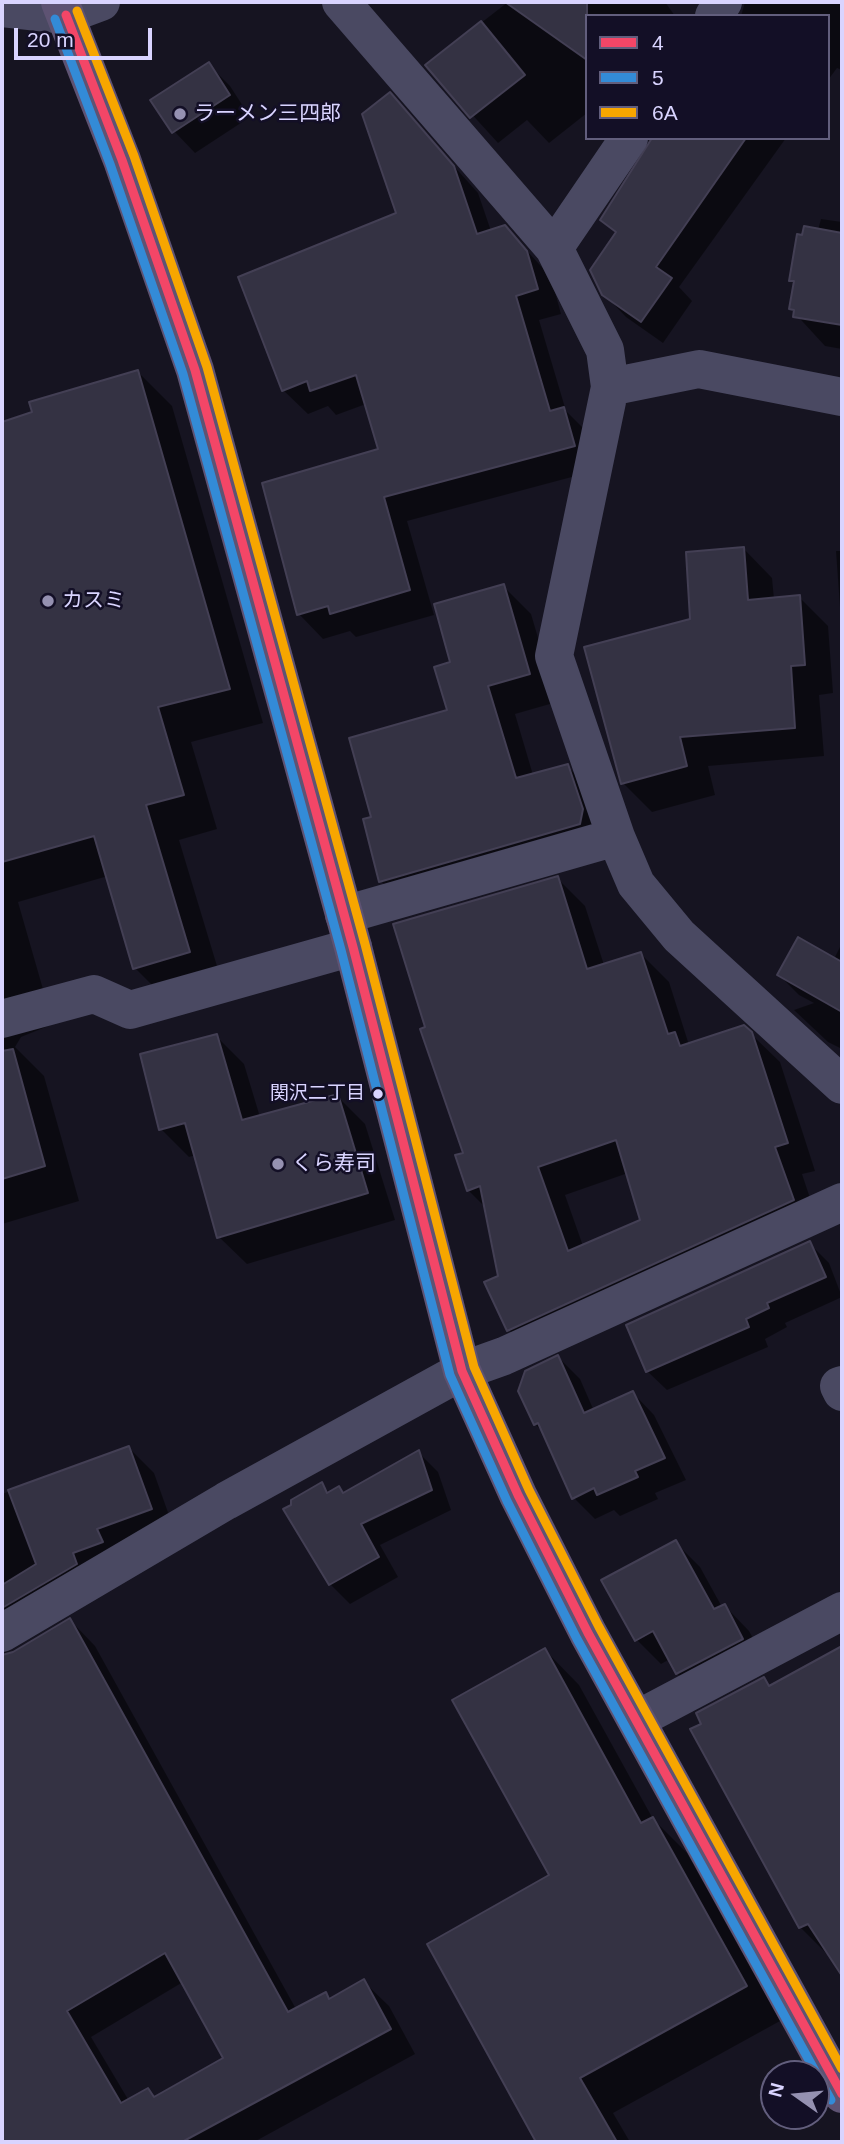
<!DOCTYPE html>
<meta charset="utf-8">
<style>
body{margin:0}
#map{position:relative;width:844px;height:2144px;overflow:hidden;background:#161421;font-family:Arial,sans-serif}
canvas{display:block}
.frame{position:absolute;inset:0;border:4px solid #d9d4ff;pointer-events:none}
.legend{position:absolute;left:585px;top:14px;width:245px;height:126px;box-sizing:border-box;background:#130f26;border:2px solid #625e7d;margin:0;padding:9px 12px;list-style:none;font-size:21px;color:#d9d4ff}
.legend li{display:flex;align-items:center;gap:14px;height:35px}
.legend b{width:35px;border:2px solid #625e7d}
.north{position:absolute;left:760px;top:2060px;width:70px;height:70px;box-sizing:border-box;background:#130f26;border:2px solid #625e7d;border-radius:50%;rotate:285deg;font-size:19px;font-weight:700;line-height:28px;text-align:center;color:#d9d4ff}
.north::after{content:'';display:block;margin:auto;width:24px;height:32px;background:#9591b1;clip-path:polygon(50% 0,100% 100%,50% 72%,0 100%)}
.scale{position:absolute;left:14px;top:28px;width:138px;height:32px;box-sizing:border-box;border:4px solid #d9d4ff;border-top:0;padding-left:9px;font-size:21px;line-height:24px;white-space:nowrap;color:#d9d4ff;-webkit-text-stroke:5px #130f26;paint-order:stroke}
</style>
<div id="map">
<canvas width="844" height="2144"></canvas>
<div class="frame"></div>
<ul class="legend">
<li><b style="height:9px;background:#f34667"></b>4</li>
<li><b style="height:9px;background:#338bd7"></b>5</li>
<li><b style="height:9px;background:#f7a600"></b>6A</li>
</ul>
<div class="north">N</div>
<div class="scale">20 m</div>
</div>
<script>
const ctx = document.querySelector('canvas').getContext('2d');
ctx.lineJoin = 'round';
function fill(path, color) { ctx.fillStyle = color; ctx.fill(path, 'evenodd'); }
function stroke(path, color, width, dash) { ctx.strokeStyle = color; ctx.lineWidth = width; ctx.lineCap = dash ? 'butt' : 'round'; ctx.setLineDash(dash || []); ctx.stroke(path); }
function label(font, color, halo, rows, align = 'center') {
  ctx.font = font + ' Arial,"Noto Sans JP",sans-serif'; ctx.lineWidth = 5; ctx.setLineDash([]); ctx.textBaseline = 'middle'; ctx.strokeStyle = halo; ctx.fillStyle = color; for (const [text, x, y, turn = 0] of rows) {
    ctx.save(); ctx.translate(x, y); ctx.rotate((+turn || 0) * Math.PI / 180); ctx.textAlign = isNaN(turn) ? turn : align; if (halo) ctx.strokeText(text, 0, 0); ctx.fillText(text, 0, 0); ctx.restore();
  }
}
const shadow = new Path2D(`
 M508,2h157l10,14h-88v97l-38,30 -22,-23 -29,23 -71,-78z
 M745,2h97v68l-5,-2 -9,12v-64h-87z
 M208,64l22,22 20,31 -55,36 -21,-22z
 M390,95l88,98 13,38 14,-4 46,50 10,37 -22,6 27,91 22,22 10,37 -191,51 27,94 -78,22 -6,-6 -27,8 -24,-25 -35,-130 116,-34 -14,-46 -30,11 -8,-9 -20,8 -25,-24 115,-176z
 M656,138h130l-107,149 13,14 -29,42 -37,-26 -22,-23 13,-60 -15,-14z
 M821,219l21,3v127l-17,-3 -34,-37 4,-24 -4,-4 27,-51z
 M138,372l34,34 91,317 -72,19 26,87 -38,11 44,146 -54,16 -34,-34 -27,-92 -90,26 35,122 -32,13 -6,10 29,29 35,125 -77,23v-800z
 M743,548l29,30 2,21 25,-2 29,29 5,67 -14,2 5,61 -116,10 7,29 -63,17 -29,-29 69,-163z
 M836,551h6v58l-2,-2z
 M503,586l28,28 26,88 -42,12 18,61 34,-9 28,28 16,44 -202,71 -28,-28 -7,-63 75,-106 4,-49z
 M557,878l28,28 19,59 37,-11 28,28 20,63 62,-11 29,28 35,109 -13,3 18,54 -284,129 -27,-27 -23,-122 -18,-18 -2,-36zM628,1173l14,48 -59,25 -18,-51z
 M842,943v106l-14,-7 -34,-32 20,-7 -15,-8 -20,-20 55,-16z
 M216,1036l28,28 16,53 77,-21 28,28 30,96 -148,44 -28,-27 -23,-82 -7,2 -28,-28z
 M809,1243l20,20 13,34 -57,26 2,4 -22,12 3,8 -101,43 -20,-19z
 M558,1357l22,22 14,32 39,-18 21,22 32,65 -31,13 3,6 -38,17 -6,-6 -19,9 -21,-21 -30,-65 -9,-9z
 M129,1448l25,25 22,62 -148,97 -26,-26v-112z
 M418,1452l20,20 13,38 -71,35 18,32 -48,27 -20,-20 -9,-100 9,9 9,-5 6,6z
 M675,1542l25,25 22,40 3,-1 24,25 18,33 -65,34 -25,-25 -7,-14 -9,5 -24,-24z
 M70,1620l25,26 201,363 30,-15 5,5 32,-18 26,25 26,48 -161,88h-207l-12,-25 -33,19v-139l28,-16 -28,-43v-260l35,-20zM183,1982l42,77 -69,39 -8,-8 -19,11 -38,-64z
 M842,1648v313l-7,1 -35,-35 -37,-248 8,8z
 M545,1650l34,35 74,134 34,34 93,168 -167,92 17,29h-92l-109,-197 122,-69z`);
const building = new Path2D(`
 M505,2h82v58z
 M481,21l44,54 -55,43 -45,-53z
 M209,62l21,33 -58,38 -22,-33z
 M390,92l64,74 23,68 28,-9 22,26 11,38 -22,7 34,115 14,-4 11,39 -191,51 26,93 -80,24 -2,-8 -31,9 -35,-132 116,-34 -22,-74 -46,16 -3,-10 -25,10 -44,-114 158,-64 -34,-99z
 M652,138h94l-90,129 16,11 -31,44 -39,-27 -12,-25 26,-38 -16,-12z
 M804,226l38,7v92l-49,-8 1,-7 -5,-1 5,-28h-5l8,-47 5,1z
 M138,370l92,319 -72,18 26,88 -38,10 44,147 -57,17 -39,-133 -92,26v-440l30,-10 -3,-10z
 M744,547l4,53 52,-5 5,70 -14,1 4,62 -115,9 7,29 -66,18 -37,-137 106,-28 -4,-67z
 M504,584l26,90 -42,12 28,92 52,-14 15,45 -3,15 -201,58 -16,-63 8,-2 -22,-79 98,-28 -13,-43 16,-5 -16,-58z
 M558,876l29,93 54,-17 27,82 7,-2 5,14 64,-21 8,7 36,111 -13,4 19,53 -287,131 -23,-49 14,-6 -18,-90 -13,5 -12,-36 8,-2 -43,-124 5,-2 -32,-103zM616,1140l24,80 -72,31 -30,-84z
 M798,937l44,25v50l-65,-37z
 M217,1034l25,86 96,-26 30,99 -151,45 -32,-115 -26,7 -19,-76z
 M13,1049l32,117 -43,13v-128z
 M810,1241l16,36 -59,26 2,5 -23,11 3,8 -103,45 -20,-47z
 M558,1355l26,58 49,-22 32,67 -30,13 3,6 -41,18 -3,-7 -22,11 -34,-76 -4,2 -16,-34 7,-20z
 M129,1446l23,63 -55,20 6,13 -30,11 4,11 -75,44v-23l34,-21 -28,-74z
 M419,1450l13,40 -71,34 18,33 -50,28 -46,-76 8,-4v-5l31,-18 5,11 12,-7 4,7z
 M676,1540l38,69 11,-5 18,35 -67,35 -23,-43 -18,10 -34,-61z
 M70,1618l218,394 38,-20 3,7 35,-20 27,50 -209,113h-180v-487l11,-3zM165,1953l58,105 -69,39 -6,-9 -27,15 -54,-92z
 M842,1646v330l-34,-52 -9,4 -109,-199 11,-5 -5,-11 68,-36 5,9z
 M545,1648l96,175 12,-6 94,169 -167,92 37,64h-81l-109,-198 122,-69 -97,-175z`);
const minor = new Path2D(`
 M341,2l213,246 51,102 5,37 -56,269 62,181 20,47 43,52 163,149
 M2,8l64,7 35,-13
 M714,16l9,-14
 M554,248l75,-110
 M610,387l89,-18 143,28
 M344,915l272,-78
 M2,1019l92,-25 36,16 223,-63
 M842,1385l-3,1 3,6
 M2,1633l224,-132 236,-130 42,-15 338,-154
 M638,1719l204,-108`);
const major = new Path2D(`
 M60,2l62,158 73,210 158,577 109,424 56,124 70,138 254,461`);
const bus1 = new Path2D(`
 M66,15l56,145 73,210 158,577 109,424 56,124 70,138 254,461`);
const bus2 = new Path2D(`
 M55,19l55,145 73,210 158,576 109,425 57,126 70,138 254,461`);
const bus3 = new Path2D(`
 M77,11l57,145 73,211 158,577 109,423 55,123 70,137 243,442`);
const markers = [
 [180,114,7,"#9591b1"],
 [48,601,7,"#9591b1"],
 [378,1094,6,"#d9d4ff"],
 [278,1164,7,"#9591b1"]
];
const busNames = [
 ["関沢二丁目",365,1094]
];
const poiNames = [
 ["ラーメン三四郎",194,114],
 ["カスミ",62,601],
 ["くら寿司",292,1164]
];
fill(shadow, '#0007');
fill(building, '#343243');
stroke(building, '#433f54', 2);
stroke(minor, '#4a4962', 38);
stroke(major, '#5e5373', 38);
stroke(bus1, '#f34667', 9);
stroke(bus2, '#338bd7', 9);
stroke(bus3, '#f7a600', 9);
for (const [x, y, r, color] of markers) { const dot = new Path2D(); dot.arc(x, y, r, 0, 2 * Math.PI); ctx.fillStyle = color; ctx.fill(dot); stroke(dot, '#130f26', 2.5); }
label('19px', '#d9d4ff', '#130f26', busNames, 'right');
label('21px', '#d9d4ff', '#130f26', poiNames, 'left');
</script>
